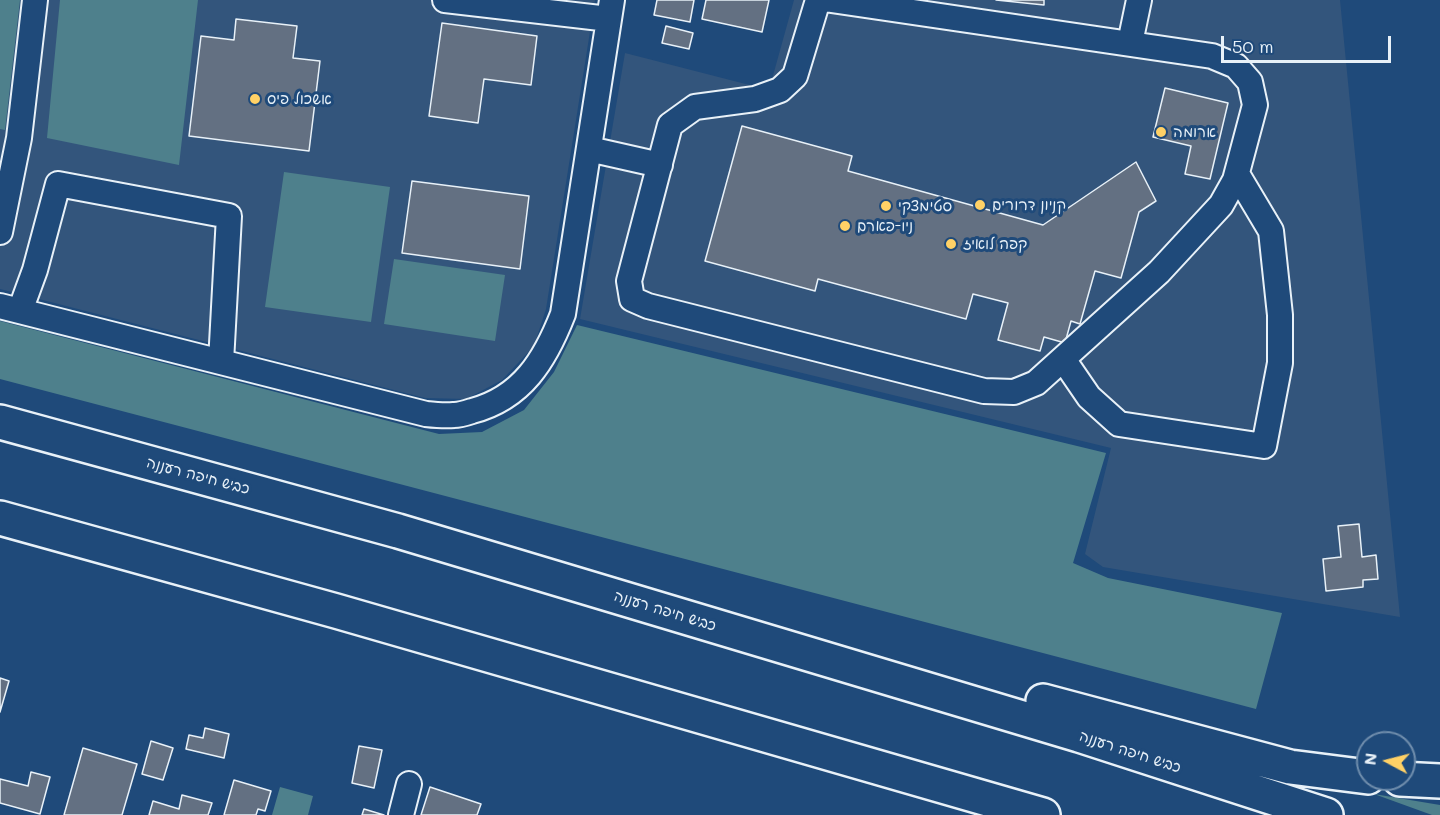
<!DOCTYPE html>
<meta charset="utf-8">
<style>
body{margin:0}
#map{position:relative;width:1440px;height:815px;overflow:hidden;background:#1f4a7a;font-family:Mali,sans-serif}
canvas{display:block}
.north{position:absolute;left:1356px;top:731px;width:60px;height:60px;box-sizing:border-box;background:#1f4a7a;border:2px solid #6f8dac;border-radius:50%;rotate:277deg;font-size:16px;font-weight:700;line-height:24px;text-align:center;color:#e8f1f8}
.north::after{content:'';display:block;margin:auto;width:21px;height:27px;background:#ffd166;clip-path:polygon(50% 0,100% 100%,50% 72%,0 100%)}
.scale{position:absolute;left:1221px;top:36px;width:170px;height:27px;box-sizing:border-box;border:3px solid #e8f1f8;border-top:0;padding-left:8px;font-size:18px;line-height:21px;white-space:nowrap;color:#e8f1f8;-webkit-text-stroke:4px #1f4a7a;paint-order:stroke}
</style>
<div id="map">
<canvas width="1440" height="815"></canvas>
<div class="north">N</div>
<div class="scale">50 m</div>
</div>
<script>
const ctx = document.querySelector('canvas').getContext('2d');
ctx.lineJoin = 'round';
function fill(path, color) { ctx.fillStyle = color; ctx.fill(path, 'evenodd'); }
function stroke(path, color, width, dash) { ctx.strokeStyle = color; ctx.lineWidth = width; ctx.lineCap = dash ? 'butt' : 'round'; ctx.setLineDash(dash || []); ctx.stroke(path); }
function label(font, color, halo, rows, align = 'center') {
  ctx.font = font + ' Mali,"Playpen Sans Hebrew",sans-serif'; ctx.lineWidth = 6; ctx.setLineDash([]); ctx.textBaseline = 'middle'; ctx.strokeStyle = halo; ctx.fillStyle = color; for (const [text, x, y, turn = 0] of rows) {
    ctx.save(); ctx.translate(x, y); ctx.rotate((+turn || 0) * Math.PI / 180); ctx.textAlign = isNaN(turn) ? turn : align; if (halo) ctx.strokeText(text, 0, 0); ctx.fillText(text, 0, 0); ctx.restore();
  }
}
const built = new Path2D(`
 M0,0h595l-49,309 -12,37 -32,34 -36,19 -41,-1 -425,-109z
 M794,0h546l60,617 -297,-50 -18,-13 26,-106 -531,-129 45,-266 144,37z`);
const green = new Path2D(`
 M0,0h20l-15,130 -5,-1z
 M60,0h138l-19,165 -132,-27z
 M284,172l106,15 -19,135 -106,-15z
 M394,259l111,16 -10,66 -111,-17z
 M0,321l439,113 43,-2 42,-22 30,-38 23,-47 529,128 -33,110 35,15 174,35 -26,96 -1256,-330z
 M280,787l33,9 -5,19h-36z
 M1374,794l66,11v10h-8z`);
const building = new Path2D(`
 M657,0h37l-4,22 -36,-7z
 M706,0h63l-7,32 -60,-13z
 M996,0h48v5z
 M236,19l61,7 -4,32 27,3 -11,90 -120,-15 12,-100 33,4z
 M442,23l95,13 -6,49 -47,-6 -6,44 -49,-7z
 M666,26l27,7 -4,16 -27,-6z
 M1165,88l63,15 -18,76 -25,-5 6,-28 -38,-9z
 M742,126l110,30 -4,15 195,54 93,-63 20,39 -17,11 -18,66 -26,-7 -15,53 -9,-3 -6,22 -21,-6 -4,14 -42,-11 10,-37 -35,-9 -7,25 -148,-40 -3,12 -110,-30z
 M412,181l117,15 -9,73 -118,-16z
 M1359,524l3,33 14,-2 2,24 -15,1v7l-37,4 -3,-32 18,-2 -3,-31z
 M0,678l9,3 -9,31z
 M205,728l24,6 -5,24 -38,-9 3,-14 14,3z
 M151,741l22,7 -10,32 -21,-6z
 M359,746l23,4 -8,38 -22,-5z
 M83,748l54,16 -15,51h-58z
 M31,772l19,5 -10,37 -40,-11v-24l28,7z
 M234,780l37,11 -6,20 -7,-2 -2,6h-32z
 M430,787l51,17 -4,11h-56z
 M182,795l30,8 -4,12h-59l4,-14 26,8z
 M364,809l20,6h-22z`);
const minor = new Path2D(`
 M445,0l164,19
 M818,0l-23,76 -15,14 -25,9 -60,8 -25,18 -41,156 3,18 16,7 336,85 30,1 22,-9 123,-111 62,-67 14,-25 20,-75 -5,-23 -14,-16 -24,-10 -381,-56
 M1130,43l9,-43
 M589,149l71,16
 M0,232l19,-94 16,-138
 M0,306l426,108c9,1 19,2 28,1 6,0 12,-2 18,-4 50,-13 73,-51 91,-97l49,-314
 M20,311l15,-41 23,-86 171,32 -8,146
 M1063,359l26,38 30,27 145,22 16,-83v-48l-9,-84 -34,-57
 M401,815l8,-31`);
const highway = new Path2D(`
 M0,422l398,109 681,204 247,80
 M0,518l336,93 707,204
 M1043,701l247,66 78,10
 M1400,779l40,2`);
const markers = [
 [255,99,6,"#ffd166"],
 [1161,132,6,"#ffd166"],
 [980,205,6,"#ffd166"],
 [886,206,6,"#ffd166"],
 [845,226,6,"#ffd166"],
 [951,244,6,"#ffd166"]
];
const poiNames = [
 ["אשכול פיס",267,99],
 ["ארומה",1173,132],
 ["קניון דרורים",992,205],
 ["סטימצקי",898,206],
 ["ניו-פארם",857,226],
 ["קפה לואיז",963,244]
];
const streetNames = [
 ["כביש חיפה רעננה",198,476,15],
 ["כביש חיפה רעננה",665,611,17],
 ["כביש חיפה רעננה",1130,752,18]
];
fill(built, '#33557c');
fill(green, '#4e808c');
fill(building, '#637082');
stroke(building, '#e8f1f8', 1.5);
stroke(minor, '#e8f1f8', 28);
stroke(highway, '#e8f1f8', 38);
stroke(minor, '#1f4a7a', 24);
stroke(highway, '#1f4a7a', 33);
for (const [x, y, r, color] of markers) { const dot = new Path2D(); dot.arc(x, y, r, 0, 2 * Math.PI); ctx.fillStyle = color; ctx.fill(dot); stroke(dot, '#1f4a7a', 2); }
label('15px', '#e8f1f8', '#1f4a7a', poiNames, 'left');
label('15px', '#e8f1f8', '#1f4a7a', streetNames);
</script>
